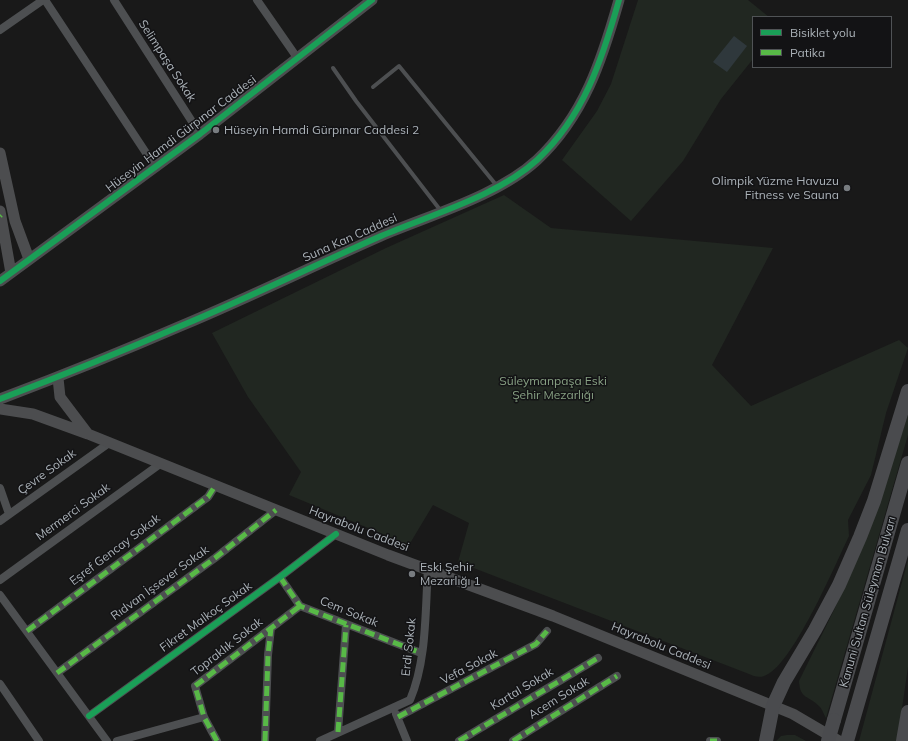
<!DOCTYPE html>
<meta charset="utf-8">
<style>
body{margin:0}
#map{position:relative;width:908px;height:741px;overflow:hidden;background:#191919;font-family:Mulish,sans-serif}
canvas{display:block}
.legend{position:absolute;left:752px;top:16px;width:140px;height:52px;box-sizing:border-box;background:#131315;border:1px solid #505356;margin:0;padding:5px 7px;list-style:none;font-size:12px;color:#abb2b8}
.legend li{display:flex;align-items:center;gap:8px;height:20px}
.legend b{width:20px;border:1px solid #505356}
</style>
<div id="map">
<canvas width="908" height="741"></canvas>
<ul class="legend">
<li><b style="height:5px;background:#1a9f57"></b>Bisiklet yolu</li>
<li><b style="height:5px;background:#58b947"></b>Patika</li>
</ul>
</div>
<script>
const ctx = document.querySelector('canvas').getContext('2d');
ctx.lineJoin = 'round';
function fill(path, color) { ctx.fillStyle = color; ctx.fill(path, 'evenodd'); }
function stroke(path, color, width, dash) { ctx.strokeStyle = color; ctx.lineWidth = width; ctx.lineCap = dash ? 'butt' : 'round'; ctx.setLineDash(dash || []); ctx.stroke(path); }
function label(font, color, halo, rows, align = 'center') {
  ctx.font = font + ' Mulish,sans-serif'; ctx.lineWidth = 3; ctx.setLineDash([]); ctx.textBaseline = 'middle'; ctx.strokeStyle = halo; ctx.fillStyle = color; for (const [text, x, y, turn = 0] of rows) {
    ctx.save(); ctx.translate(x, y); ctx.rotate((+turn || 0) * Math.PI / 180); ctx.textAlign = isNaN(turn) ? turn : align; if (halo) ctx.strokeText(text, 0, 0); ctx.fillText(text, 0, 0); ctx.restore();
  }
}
const green = new Path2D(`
 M638,0h110l21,17h-16v42l-32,40 -38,62 -52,60 -69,-61 35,-49 14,-27z
 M504,195l47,33 222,20 -61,117 39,41 148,-66 9,8 -22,65 -15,62 -23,45 1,16c-13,27 -58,133 -85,140 -5,2 -11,0 -15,-2l-291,-112 11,-39 -36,-18 -24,40 -120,-50 12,-23 -53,-75 -36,-64 174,-85z
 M908,415v20l-82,283c-2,-3 -4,-9 -6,-11 -11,-12 -20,-7 -21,-26l35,-71 34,-77z
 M908,560v107l-10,69 -2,5h-37z
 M787,735h8l11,6h-30l5,-5z`);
const water = new Path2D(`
 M734,36l13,10 -20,26 -14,-10z`);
const lane = new Path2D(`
 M333,68l23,33 85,110
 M373,87l26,-21 98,120`);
const street = new Path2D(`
 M45,0l111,168
 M114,0l86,134
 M257,0l41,59
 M0,30l43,-30
 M0,488l9,26
 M0,521l109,-78
 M280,577l20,29 121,47
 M0,580l160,-116
 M0,595l107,146
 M27,631l181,-134 7,-11
 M57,673l158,-115 61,-48
 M0,684l39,57
 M396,714l11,27
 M89,716l191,-139 56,-43
 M398,717l138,-73 11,-13
 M338,732l8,-107
 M117,741l87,-24
 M217,741l-13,-24 -9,-31 105,-80
 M265,741l3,-86 3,-27
 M320,741l90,-41c17,-40 15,-88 18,-131
 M459,741l139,-83
 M513,741l104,-65
 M710,741h7`);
const secondary = new Path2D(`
 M0,153l15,68 14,38
 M0,211l11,62
 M0,281l200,-147 172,-134
 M58,378l2,19 28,37
 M0,399c61,-23 123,-48 183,-74 67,-28 132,-60 198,-89 49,-21 117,-40 156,-76 47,-44 65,-100 82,-160
 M0,409l33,5 55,20 300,121 165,61 240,98 46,27`);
const highway = new Path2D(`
 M834,720l74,-257
 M766,741l7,-35 11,-24 31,-52 24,-45 21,-48 14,-36 34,-110
 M847,741l61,-211
 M903,741l5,-29`);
const highwayBridge = new Path2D(`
 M828,741l6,-21`);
const quiet = new Path2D(`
 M0,216l1,-1
 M280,577l20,29 121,47
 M27,631l181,-134 7,-11
 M57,673l158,-115 61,-48
 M398,717l138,-73 11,-13
 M338,732l8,-107
 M217,741l-13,-24 -9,-31 105,-80
 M265,741l3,-86 3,-27
 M459,741l139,-83
 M513,741l104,-65
 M710,741h7`);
const cycleway = new Path2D(`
 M0,281l200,-147 172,-134
 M0,399c61,-23 123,-48 183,-74 67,-28 132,-60 198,-89 49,-21 117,-40 156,-76 47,-44 65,-100 82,-160
 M89,716l191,-139 56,-43`);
const markers = [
 [216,130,4,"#787c80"],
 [847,188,4,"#787c80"],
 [412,574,4,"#787c80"]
];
const streetNames = [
 ["Selimpaşa Sokak",167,61,57],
 ["Hüseyin Hamdi Gürpınar Caddesi",181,134,-37],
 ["Suna Kan Caddesi",350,238,-24],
 ["Çevre Sokak",47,472,-36],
 ["Mermerci Sokak",73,512,-36],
 ["Hayrabolu Caddesi",359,529,21],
 ["Eşref Gencay Sokak",115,550,-37],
 ["Rıdvan İşsever Sokak",160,583,-36],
 ["Kanuni Sultan Süleyman Bulvarı",868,602,-74],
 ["Cem Sokak",349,612,22],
 ["Fikret Malkoç Sokak",206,617,-36],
 ["Hayrabolu Caddesi",661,646,22],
 ["Topraklık Sokak",227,647,-38],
 ["Erdi Sokak",409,647,-84],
 ["Vefa Sokak",469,667,-28],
 ["Kartal Sokak",522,689,-31],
 ["Acem Sokak",559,698,-32]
];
const poiNames = [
 ["Hüseyin Hamdi Gürpınar Caddesi 2",224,130],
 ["Olimpik Yüzme Havuzu",839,181,"right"],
 ["Fitness ve Sauna",839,195,"right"],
 ["Eski Şehir",420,567],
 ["Mezarlığı 1",420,581]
];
const parkNames = [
 ["Süleymanpaşa Eski",553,381],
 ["Şehir Mezarlığı",553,395]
];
fill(green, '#212721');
fill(water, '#2f383c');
stroke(lane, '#4d4f51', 4);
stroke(street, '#4d4f51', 8);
stroke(secondary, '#4c4d4f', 11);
stroke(highway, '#4a4b4e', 14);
stroke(highwayBridge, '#4a4b4e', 14);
stroke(quiet, '#58b947', 5, [10, 5]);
stroke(cycleway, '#1a9f57', 6);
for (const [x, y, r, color] of markers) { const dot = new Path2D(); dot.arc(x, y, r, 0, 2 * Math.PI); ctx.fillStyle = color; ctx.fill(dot); stroke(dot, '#131315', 1.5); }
label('12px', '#abb2b8', '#131315', streetNames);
label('12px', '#abb2b8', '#131315', poiNames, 'left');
label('12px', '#88a184', '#131315', parkNames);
</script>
